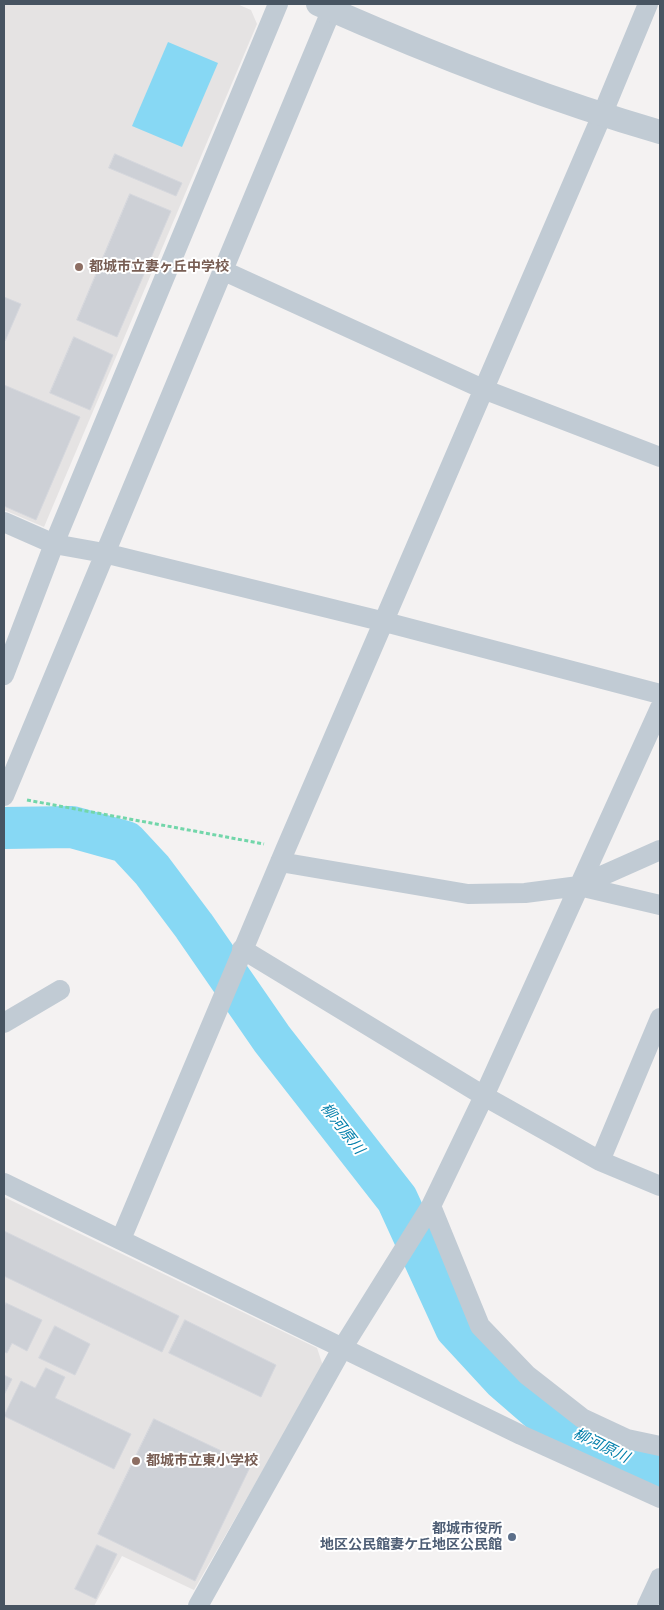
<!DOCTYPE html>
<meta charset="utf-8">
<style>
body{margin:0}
#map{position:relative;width:664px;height:1610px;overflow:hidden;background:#f4f2f2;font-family:"Archivo Narrow",sans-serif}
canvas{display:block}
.frame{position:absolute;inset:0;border:5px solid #475461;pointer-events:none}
</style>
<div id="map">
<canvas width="664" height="1610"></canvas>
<div class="frame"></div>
</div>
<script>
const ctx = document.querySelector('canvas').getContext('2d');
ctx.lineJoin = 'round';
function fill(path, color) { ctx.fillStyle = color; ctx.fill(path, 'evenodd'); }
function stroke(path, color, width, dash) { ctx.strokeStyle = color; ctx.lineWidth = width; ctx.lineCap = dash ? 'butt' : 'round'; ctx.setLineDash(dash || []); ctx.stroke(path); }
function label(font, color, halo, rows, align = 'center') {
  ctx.font = font + ' "Archivo Narrow","Noto Sans JP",sans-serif'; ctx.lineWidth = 4; ctx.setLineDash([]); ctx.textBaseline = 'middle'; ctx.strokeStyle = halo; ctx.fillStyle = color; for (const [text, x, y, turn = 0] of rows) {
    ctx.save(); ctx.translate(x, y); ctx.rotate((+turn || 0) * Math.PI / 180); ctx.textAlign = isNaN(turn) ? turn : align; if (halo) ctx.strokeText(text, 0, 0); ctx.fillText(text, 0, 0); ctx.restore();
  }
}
const education = new Path2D(`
 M4,4h233l14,6 6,14 -213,503 -40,-17z
 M4,1197l313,151 6,18 -129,224 -72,-34 -28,50h-90z`);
const water = new Path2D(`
 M168,42l50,21 -36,84 -50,-21z`);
const river = new Path2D(`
 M4,828l68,-1 54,15 26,28 42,56 78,113 125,160 59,129 48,52 45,39 73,39 38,10`);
const building = new Path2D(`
 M115,154l67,29 -6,13 -67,-28z
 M130,194l41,17 -54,126 -40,-17z
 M4,297l17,7 -16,37 -1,-1z
 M74,337l39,18 -23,55 -40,-17z
 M4,385l76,32 -44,103 -32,-14z
 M4,1231l175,85 -17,36 -158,-76z
 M6,1303l36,17 -15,31 -15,-8 -5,10 -3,-1v-45z
 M185,1320l91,45 -15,32 -92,-44z
 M55,1326l35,18 -15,31 -36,-17z
 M46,1368l19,9 -10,21 76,36 -17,35 -110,-53 17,-35 14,7z
 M4,1375l8,4 -8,16z
 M154,1419l97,46 -56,116 -97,-47z
 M97,1545l20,9 -21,45 -21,-10z`);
const path = new Path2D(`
 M27,800l237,44`);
const minor = new Path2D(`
 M224,271l259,118 177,68
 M4,522l50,22 50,9 281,69 275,72
 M4,675l50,-131 224,-540
 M4,796l330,-792
 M280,862l188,32 57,-1 54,-7 81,-36
 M579,886l81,19
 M242,949l242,147 116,65 60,25
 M4,1023l56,-33
 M600,1161l60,-143
 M4,1183l517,252 139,63
 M431,1206l49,120 47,49 55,43 45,21 33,7
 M121,1239l165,-391 316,-733 46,-111
 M198,1606l145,-259 88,-141 53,-110 176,-388
 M647,1606l13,-28`);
const tertiary = new Path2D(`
 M318,4c111,49 225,94 342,128`);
const markers = [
 [79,267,5,"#8d6e63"],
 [136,1461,5,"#8d6e63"],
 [512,1537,5,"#5c6f8a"]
];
const educationNames = [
 ["都城市立妻ヶ丘中学校",89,267],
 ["都城市立東小学校",146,1461]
];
const serviceNames = [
 ["都城市役所",502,1529],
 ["地区公民館妻ケ丘地区公民館",502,1545]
];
const waterNames = [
 ["柳河原川",342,1129,52],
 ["柳河原川",601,1446,26]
];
fill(education, '#e5e3e3');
fill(water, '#87d8f4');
stroke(river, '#87d8f4', 42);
fill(building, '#cdd0d6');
stroke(building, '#d5d7dd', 1);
stroke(path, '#72d6aa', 3, [4, 2.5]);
stroke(minor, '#c1cbd4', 20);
stroke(tertiary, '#c1cbd4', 24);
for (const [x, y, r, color] of markers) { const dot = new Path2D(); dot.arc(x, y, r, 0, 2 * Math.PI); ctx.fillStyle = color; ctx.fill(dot); stroke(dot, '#fff', 2); }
label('bold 14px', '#785e54', '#fff', educationNames, 'left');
label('bold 14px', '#4e5e75', '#fff', serviceNames, 'right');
label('italic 15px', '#027fab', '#fff', waterNames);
</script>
